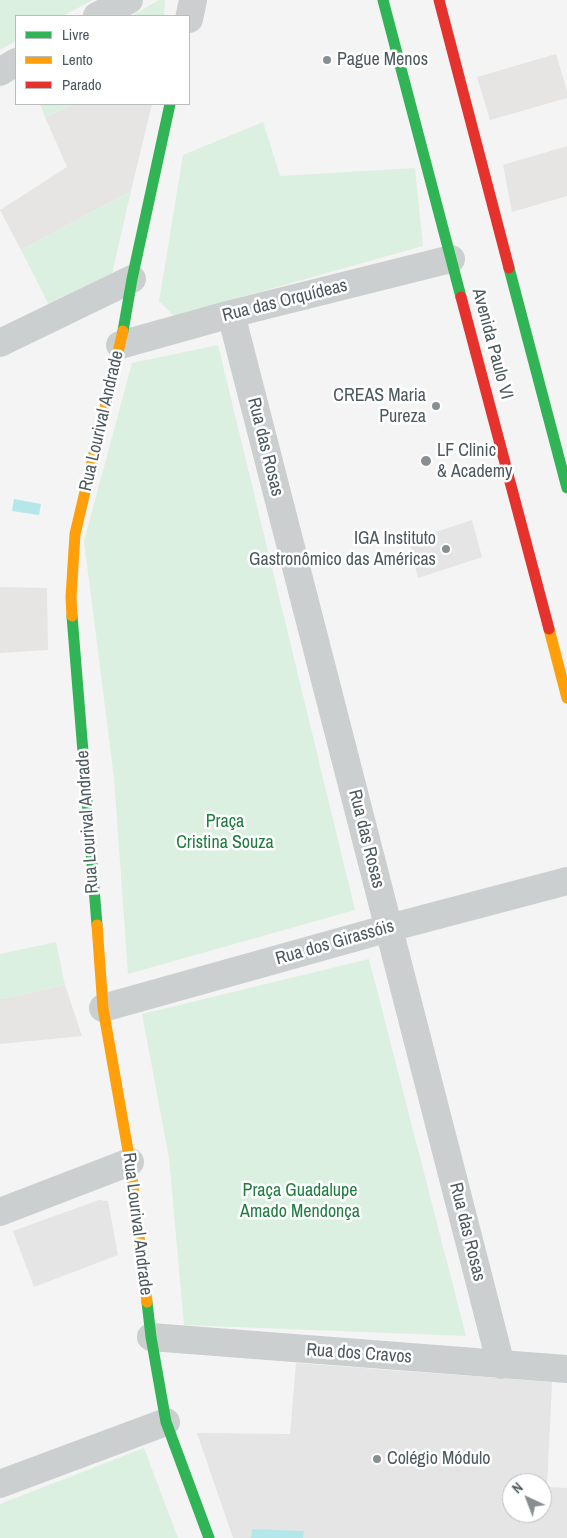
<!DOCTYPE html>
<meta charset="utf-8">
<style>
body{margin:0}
#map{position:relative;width:567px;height:1538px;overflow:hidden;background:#f4f4f4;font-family:"Archivo Narrow",sans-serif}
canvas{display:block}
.legend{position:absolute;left:15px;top:15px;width:175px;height:90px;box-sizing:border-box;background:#fff;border:1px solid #b7bdbf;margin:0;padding:6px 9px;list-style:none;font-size:15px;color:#4c595f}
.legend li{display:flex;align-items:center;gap:10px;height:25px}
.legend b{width:25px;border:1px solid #b7bdbf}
.north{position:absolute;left:502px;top:1473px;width:50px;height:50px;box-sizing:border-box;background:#fff;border:1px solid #b7bdbf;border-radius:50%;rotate:317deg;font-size:14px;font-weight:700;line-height:20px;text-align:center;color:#4c595f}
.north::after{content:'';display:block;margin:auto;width:18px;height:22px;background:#878f93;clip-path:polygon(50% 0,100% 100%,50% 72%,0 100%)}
</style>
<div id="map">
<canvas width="567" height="1538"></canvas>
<ul class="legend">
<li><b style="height:6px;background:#30b455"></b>Livre</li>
<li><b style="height:6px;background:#ff9f0a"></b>Lento</li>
<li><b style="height:6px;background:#e5322d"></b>Parado</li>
</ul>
<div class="north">N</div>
</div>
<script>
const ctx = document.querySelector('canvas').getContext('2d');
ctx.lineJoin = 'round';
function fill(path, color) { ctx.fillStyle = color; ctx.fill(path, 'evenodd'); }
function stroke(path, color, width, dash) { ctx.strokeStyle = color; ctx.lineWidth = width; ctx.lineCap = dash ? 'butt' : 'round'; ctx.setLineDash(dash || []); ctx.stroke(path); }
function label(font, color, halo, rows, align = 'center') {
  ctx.font = font + ' "Archivo Narrow",sans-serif'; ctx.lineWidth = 5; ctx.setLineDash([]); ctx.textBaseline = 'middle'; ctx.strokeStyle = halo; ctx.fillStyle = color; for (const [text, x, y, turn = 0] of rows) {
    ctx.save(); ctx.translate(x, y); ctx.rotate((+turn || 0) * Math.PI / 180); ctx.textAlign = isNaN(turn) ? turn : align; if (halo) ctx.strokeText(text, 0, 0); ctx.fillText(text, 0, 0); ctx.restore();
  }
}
const commercial = new Path2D(`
 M556,54l11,37v7l-77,22 -13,-43z
 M74,104h78l-21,87 -110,59 -21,-40 67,-43 -22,-50z
 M567,146v50l-55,16 -9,-47z
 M0,587l47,1 1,62 -48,3z
 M65,985l17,51 -82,8v-45z`);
const education = new Path2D(`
 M472,520l10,37 -64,21 -9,-37z
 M99,1200l9,1 10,54 -84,32 -21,-56z
 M296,1363l256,19 -5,105 20,1v50h-334l-36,-105 93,1zM512,1483h30v30h-30z`);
const green = new Path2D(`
 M0,0h93l-30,16h-47v25l-16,9z
 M159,0h6l-1,16h-33z
 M40,104h34l-29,13z
 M263,122l17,54 135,-8 8,78 -249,70 -15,-15 24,-146z
 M131,191l-19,83 -62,33 -29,-57z
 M218,345l137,565 -227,64 -14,-196 -30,-237 48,-178z
 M56,942l9,43 -65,14v-45z
 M369,959l97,377 -282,-11 -15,-167 -27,-144z
 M144,1448l34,90h-178v-34z`);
const water = new Path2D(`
 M14,499l27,5 -2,11 -27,-4z
 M252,1529l52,2 -1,7h-52z`);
const street = new Path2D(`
 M97,16l32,-16
 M189,19l4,-19
 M0,72l16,-10
 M231,314l270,1051
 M0,343l132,-64
 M120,345l111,-31 220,-55
 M103,1008l286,-80 178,-47
 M0,1212l130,-50
 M151,1337l416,32
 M0,1484l166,-62`);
const fast = new Path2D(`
 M383,0l78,297
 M509,268l58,220
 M123,331l9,-52 38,-175
 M72,616l25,309
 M147,1302l4,35 15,85 43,116`);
const slow = new Path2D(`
 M72,616l-1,-19 4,-63 48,-203
 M549,629l18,69
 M97,925l6,83 27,154 17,140`);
const jam = new Path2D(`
 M439,0l70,268
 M461,297l88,332`);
const markers = [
 [327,60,5,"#878f93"],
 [436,406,5,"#878f93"],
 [426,461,6,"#878f93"],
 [446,549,5,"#878f93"],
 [377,1459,5,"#878f93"]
];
const poiNames = [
 ["Pague Menos",337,60],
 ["CREAS Maria",426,396,"right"],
 ["Pureza",426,417,"right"],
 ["LF Clinic",437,451],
 ["& Academy",437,472],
 ["IGA Instituto",436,539,"right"],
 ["Gastronômico das Américas",436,560,"right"],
 ["Colégio Módulo",387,1459]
];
const streetNames = [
 ["Rua das Orquídeas",285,301,-14],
 ["Avenida Paulo VI",492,344,75],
 ["Rua Lourival Andrade",102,421,-77],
 ["Rua das Rosas",265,447,76],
 ["Rua Lourival Andrade",88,822,-94],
 ["Rua das Rosas",366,839,76],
 ["Rua dos Girassóis",335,943,-16],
 ["Rua Lourival Andrade",137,1224,83],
 ["Rua das Rosas",467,1232,76],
 ["Rua dos Cravos",359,1354,4]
];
const parkNames = [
 ["Praça",225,822],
 ["Cristina Souza",225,843],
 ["Praça Guadalupe",300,1191],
 ["Amado Mendonça",300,1212]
];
fill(commercial, '#e7e5e3');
fill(education, '#e6e5e6');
fill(green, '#dbf0e0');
fill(water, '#b4e7ea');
stroke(street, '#cccfcf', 28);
stroke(fast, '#30b455', 11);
stroke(slow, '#ff9f0a', 11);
stroke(jam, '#e5322d', 11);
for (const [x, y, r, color] of markers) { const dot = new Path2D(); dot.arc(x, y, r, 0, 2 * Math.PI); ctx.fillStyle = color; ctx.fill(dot); stroke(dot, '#fff', 2); }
label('18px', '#4c595f', '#fff', poiNames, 'left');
label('18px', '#4c595f', '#fff', streetNames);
label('18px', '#207d40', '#fff', parkNames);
</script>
